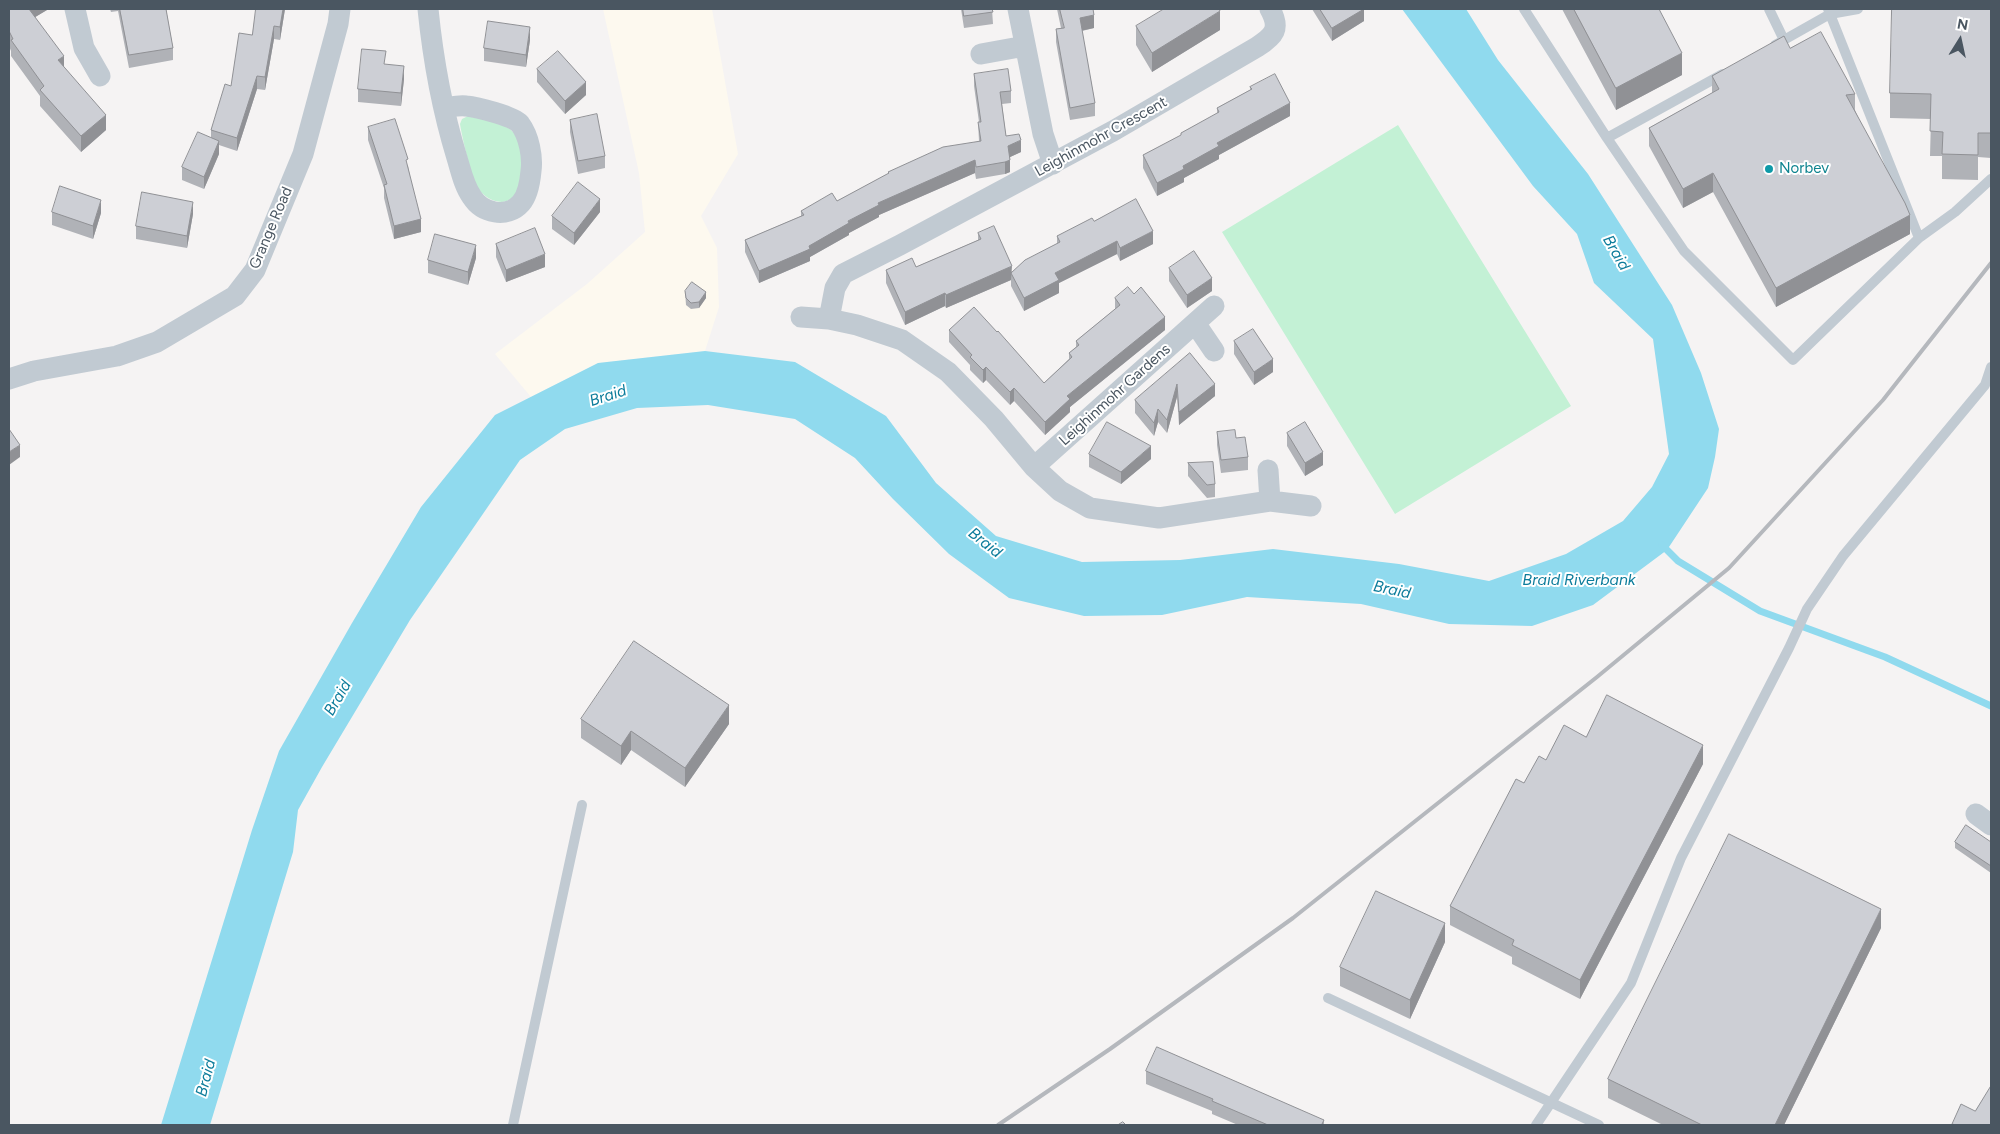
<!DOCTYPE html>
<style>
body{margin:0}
#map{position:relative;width:2000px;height:1134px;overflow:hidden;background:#f5f3f3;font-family:Figtree,sans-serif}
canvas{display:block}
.frame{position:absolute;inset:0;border:10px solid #4a5661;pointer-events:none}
.north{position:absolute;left:1935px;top:15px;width:50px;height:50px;-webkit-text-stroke:4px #fff;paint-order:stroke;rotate:10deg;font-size:14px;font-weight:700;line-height:20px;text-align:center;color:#4a5661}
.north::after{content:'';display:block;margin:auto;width:18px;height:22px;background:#4a5661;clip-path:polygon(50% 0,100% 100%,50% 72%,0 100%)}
</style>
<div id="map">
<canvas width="2000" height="1134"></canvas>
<div class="frame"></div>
<div class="north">N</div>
</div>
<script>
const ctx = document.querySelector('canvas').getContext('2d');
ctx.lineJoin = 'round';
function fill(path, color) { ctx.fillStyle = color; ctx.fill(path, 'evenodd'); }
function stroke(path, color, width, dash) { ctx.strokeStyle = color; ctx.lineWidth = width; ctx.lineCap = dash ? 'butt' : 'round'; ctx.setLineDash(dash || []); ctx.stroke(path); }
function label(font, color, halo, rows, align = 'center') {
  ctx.font = font + ' Figtree,sans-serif'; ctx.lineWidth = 4; ctx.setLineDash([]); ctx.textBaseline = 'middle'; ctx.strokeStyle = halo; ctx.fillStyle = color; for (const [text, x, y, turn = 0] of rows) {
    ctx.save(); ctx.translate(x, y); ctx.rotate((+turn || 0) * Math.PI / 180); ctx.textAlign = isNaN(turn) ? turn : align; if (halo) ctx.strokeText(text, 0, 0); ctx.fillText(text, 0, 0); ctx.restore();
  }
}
const commercial = new Path2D(`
 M603,9h109l26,145 -37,62 16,32 2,59 -14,44 -107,12 -67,34 -36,-43 92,-70 58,-52 -6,-59z`);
const green = new Path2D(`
 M468,116c11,3 34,6 43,14 13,10 13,43 8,58 -8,22 -32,15 -42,-1 -6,-11 -15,-50 -17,-63l2,-5z
 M1398,125l173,281 -176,108 -173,-282z`);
const water = new Path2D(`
 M1402,9h64l32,51 90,114 84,131 29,68 18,56 -4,28 -7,31 -41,62 -74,55 -61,21 -83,-2 -88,-20 -114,-7 -85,18 -78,1 -75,-18 -60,-44 -56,-55 -38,-41 -60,-39 -87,-14 -71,3 -72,21 -45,31 -110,160 -88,147 -24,43 -5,42 -83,273h-49l91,-295 27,-79 73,-128 69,-116 74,-92 103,-52 107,-12 90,11 91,54 50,67 60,53 86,26 98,-2 93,-11 126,15 90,17 77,-27 57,-33 29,-34 17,-33 -16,-115 -59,-56 -17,-49 -44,-48z`);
const stream = new Path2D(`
 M1662,545l16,16 82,50 125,46 106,49`);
const service = new Path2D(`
 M1524,9l83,129 77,113 109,109 126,-122 -91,-229
 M1769,9l15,31
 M1775,45l55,-31 28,-5
 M1607,138l116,-64
 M1919,238l36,-26 36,-33
 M1328,998l271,127
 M513,1125l69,-320
 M1536,1125l95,-142 50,-125 108,-210 18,-39 36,-53 142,-171 6,-18`);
const minor = new Path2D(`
 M75,9l9,39 16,28
 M428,9c5,50 14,100 29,149 4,13 7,28 15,39 10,16 35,22 49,6 7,-8 9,-21 10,-32 2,-14 -2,-35 -11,-47 -7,-8 -43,-17 -54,-18 -7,-1 -15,1 -22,2
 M1018,9l25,125 10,30
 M981,54l44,-8
 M801,317l28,2 28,6 45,15 46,32 46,47 40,48 26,24 30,17 69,10 111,-17 41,5
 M829,319l6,-31 8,-14 57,-29 213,-114 144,-84c17,-11 24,-18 13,-38
 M1195,323l19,28
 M9,379l25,-8 83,-15 40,-14 78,-46 20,-26 48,-116 35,-130 2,-15
 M1034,467l180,-161
 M1268,470l2,31
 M1976,814l15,11`);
const rail = new Path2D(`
 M998,1125l112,-76 183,-131 304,-241 132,-109 154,-168 108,-137`);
const wall = new Path2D(`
 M9,9h38v1l-12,7 29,50 42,63 -25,22 -41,-46v-10l-29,-40v-5l-2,-5z
 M110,9h56l7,39v12l-44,8 -11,-57 -7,1z
 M285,9l-5,31 -6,-1 -9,51 -8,-1 -20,62 -18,-6v9l-15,35 -22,-9v-13l29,-29v-8l20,-44 21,-51z
 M961,9h31l1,15 -29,4z
 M1057,9h36l1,19 -12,3 13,72v13l-25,4 -14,-78v-13l5,-1z
 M1312,9h52v12l-32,20z
 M1562,9h97l23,66 -66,35z
 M1991,9v149l-13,-1v23l-36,-1v-23h-12l1,-37 -41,-1v-25z
 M1136,26l84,4 -68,42 -16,-27z
 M530,40l-4,27 -42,-6v-13z
 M1790,48l65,46v16l55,124 -134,73 -63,-115 -30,16 -34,-62v-18l63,-35v-17z
 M386,65l18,14 -3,27 -43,-4v-13z
 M537,69l49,26 -21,19 -28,-32z
 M974,74l37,17v12l-9,1 4,32 15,16 -11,5v15l-5,2 -29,5 -1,-6 -96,42v2l-30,16v2l-39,22v4l-51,22 -14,-31v-12l56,-24v-5l36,-10 51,-27v-2l91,-31 -1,-19h1l-5,-36z
 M1250,87l40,29 -71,39v4l-35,19v4l-27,14 -14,-28v-13l38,-19v-3l36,-19v-6l33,-18z
 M570,120l35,36v12l-27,6 -8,-42z
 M368,127l40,39 13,66 -27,7 -10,-41v-10l-16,-48z
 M52,212l49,1 -8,26 -41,-14z
 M600,212l-26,33 -22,-16v-13z
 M193,214l-6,34 -51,-9v-13z
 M1094,221l59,23 -33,17 -3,-7 -58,29v10l-35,18 -13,-25v-6l-65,28 -1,-2 -40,19 -19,-42v-13l30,-3 62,-27v-7l34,39 45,-28v-8z
 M496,244l49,23 -39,15 -10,-25z
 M476,258l-8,27 -40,-12v-13z
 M1169,268l43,23 -25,17 -18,-27z
 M685,291l21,7 -7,10 -8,1 -5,-4z
 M1134,294l31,36 -95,77v5l-25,23 -31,-34 -4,4 -24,-25 -3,3 -13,-13v-5l-21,-23v-12l95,53 25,-24v-6l7,-6v-6l39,-32v-11z
 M1234,341l39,31 -19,13 -20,-31z
 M1190,353l25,43 -36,29 -2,-28 -10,36 -9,-11 -4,14 -19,-23v-13z
 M1217,432l19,6 12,19v13l-27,3 -4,-28z
 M1287,433l36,32 -18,11 -18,-30z
 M1089,454l62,5 -30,25 -32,-17z
 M1188,463l27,21v13l-8,1 -19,-22z
 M581,719l148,5 -44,63 -54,-37 -10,15 -40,-27z
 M1586,737l117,27 -123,235 -68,-35v-7l-62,-32v-19l74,-123 22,-23z
 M1955,842h36v31l-36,-25z
 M1881,928l-97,197h-121l-55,-27v-19z
 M1445,942l-35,77 -70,-33v-19z
 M1146,1071l178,49v5h-86l-26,-11v-3l-66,-27z`);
const shadedWall = new Path2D(`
 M27,9h20v1l-20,12z
 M283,9h2l-5,31v-13z
 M1364,9v12l-32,20v-13z
 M1220,11v19l-68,42v-19z
 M1094,15v13l-14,3v-13z
 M274,26v13l-9,51v-13z
 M530,27v13l-4,27v-12z
 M1682,53v22l-66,35v-22z
 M64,56v16l-6,-12z
 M404,66v13l-3,27v-13z
 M257,76v13l-20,62v-13z
 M586,82v13l-21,19v-13z
 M1290,103v13l-71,39v4l-35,19v4l-27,14v-13l60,-40z
 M106,115v15l-25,22v-16z
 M1021,140v12l-13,6v-12z
 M219,141v13l-15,35v-12z
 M975,160v13l-96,42v2l-30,16v2l-39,22v4l-51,22v-12l50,-25 69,-43z
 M1010,160v12l-5,2v-12z
 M1713,173v19l-30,16v-19z
 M600,199v13l-26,33v-12z
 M101,200v13l-8,26v-13z
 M193,202v12l-6,34v-12z
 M1910,215v19l-134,73v-19z
 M421,219v13l-27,7v-13z
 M1153,231v13l-33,17v-13z
 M1117,241v13l-58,29v10l-35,18v-13l31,-25z
 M476,245v13l-8,27v-13z
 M545,254v13l-39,15v-12z
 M1012,266l-1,14 -65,28v-13z
 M1212,278v13l-25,17v-13z
 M706,292v6l-7,10v-6z
 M945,293v13l-40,19v-13z
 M1165,317v13l-95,77v5l-25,23v-13l22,-26z
 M1273,359v13l-19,13v-13z
 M986,367v13l-3,3v-13z
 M1177,384v13l-10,36v-13z
 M1215,384v12l-36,29v-13z
 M1014,388v13l-4,4v-13z
 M1158,409v13l-4,14v-13z
 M20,445v12l-11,8v-13z
 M1151,446v13l-30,25v-12z
 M1323,452v13l-18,11v-13z
 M729,705v19l-44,63v-19z
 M631,731v19l-10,15v-19z
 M1703,745v19l-123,235v-19z
 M1881,909v19l-97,197h-9z
 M1445,923v19l-35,77v-19z`);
const building = new Path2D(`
 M9,9h20l35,47 -6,4 48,55 -25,21 -41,-46 4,-4 -33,-46 2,-1 -4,-8z
 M120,9h46l7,39 -44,7z
 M256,9h27l-3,18 -6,-1 -9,51 -8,-1 -20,62 -26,-8 14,-46 6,2 8,-53 13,2z
 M963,9h29l1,3 -29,4z
 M1060,9h33l1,6 -14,3 15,85 -25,5 -14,-79 8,-1z
 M1164,9h55l1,2 -68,42 -16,-27z
 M1320,9h44l-32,19z
 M1574,9h85l23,44 -66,35z
 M1892,9h99v124h-13v22l-36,-1 1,-22 -13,-1 1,-37 -41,-1z
 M488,21l42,6 -4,28 -42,-7z
 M1821,32l34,62 -9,1 59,108 5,12 -134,73 -63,-115 -30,16 -34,-61 70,-39 -7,-13 72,-40 6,12z
 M362,49l24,2 -2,13 20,2 -3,27 -43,-4z
 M558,51l28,31 -21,19 -28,-32z
 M1008,69l3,22 -11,1 6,44 13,-2 2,6 -13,6 2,14 -5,2 -29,5 -1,-7 -97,43 1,2 -31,16 1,2 -40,23 1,3 -51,22 -14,-31 59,-25 -3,-4 31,-18 5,8 52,-28 -1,-1 55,-25 38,-6 -3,-19h3l-7,-48z
 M1275,74l15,29 -73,40 2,3 -36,20 1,3 -27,14 -14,-28 38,-20v-2l38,-21 -2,-4 35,-19 -2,-2z
 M597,114l8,42 -27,5 -8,-41z
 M395,119l13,40 -2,1 15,59 -27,7 -10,-41 3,-1 -19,-57z
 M198,132l21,9 -15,36 -22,-10z
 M578,182l22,17 -26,34 -22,-17z
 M60,186l41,14 -8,26 -41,-14z
 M142,192l51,10 -6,34 -51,-10z
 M1136,199l17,32 -33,17 -3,-7 -62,32 4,7 -35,18 -13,-25 14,-13 35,-18 -3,-6 35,-18 2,3z
 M994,226l18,40 -66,29 -1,-2 -40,19 -19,-42 26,-12 4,9 65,-28 -3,-6z
 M535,228l10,26 -39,16 -10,-26z
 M435,234l41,11 -8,27 -40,-12z
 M1194,251l18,27 -25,17 -18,-27z
 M692,282l14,10 -7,10 -8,1 -5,-5 -1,-7z
 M1128,287l6,7 7,-7 24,30 -98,79 3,3 -25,23 -31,-34 -4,4 -24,-25 -3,3 -13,-13 2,-2 -23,-25 25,-23 23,25 1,-1 46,52 28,-26 -3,-4 10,-8 -3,-4 44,-36 -5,-7z
 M1253,329l20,30 -19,13 -20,-31z
 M1190,353l25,31 -36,28 -2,-28 -10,36 -9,-11 -4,14 -19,-23z
 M1107,422l44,24 -30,26 -32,-18z
 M1305,422l18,30 -18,11 -18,-30z
 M9,429l11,16 -11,7z
 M1235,430l1,8 9,-1 3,20 -27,3 -4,-28z
 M1213,462l2,22 -8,1 -19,-22z
 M634,641l95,64 -44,63 -54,-37 -10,15 -40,-27z
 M1607,695l96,50 -123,235 -68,-35 2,-5 -64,-34 66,-127 8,4 15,-27 7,4 18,-35 22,12z
 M1966,825l25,17v24l-36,-24z
 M1729,834l152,75 -106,216h-73l-94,-46z
 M1376,891l69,32 -35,77 -70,-33z
 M1157,1047l167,73 -2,4 2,1h-56l-56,-24 1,-2 -67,-28z
 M1991,1086v39h-35l-4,-1 9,-20 14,7z
 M1123,1122l3,3h-8z`);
const markers = [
 [1769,169,5,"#0f9aa8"]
];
const streetNames = [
 ["Leighinmohr Crescent",1101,137,-29],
 ["Grange Road",271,228,-67],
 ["Leighinmohr Gardens",1115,395,-42]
];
const cultureNames = [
 ["Norbev",1779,169]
];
const waterNames = [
 ["Braid",1616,253,60],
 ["Braid",608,396,-18],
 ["Braid",985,543,38],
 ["Braid Riverbank",1579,580],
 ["Braid",1392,590,12],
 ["Braid",338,698,-60],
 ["Braid",206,1078,-75]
];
fill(commercial, '#fdf9ef');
fill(green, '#c3f1d5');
fill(water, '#90daee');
stroke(stream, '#90daee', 7);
stroke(service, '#c1cad2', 10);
stroke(minor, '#c1cad2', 21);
stroke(rail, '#b5b8bd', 4);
fill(wall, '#b0b2b7');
fill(shadedWall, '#909195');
fill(building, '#cdcfd5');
stroke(building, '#909195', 1);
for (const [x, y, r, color] of markers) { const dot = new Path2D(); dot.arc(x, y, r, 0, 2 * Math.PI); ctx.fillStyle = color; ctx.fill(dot); stroke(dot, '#fff', 2); }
label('15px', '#4a5661', '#fff', streetNames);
label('15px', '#0d838f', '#fff', cultureNames, 'left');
label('italic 16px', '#0c7c9b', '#fff', waterNames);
</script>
